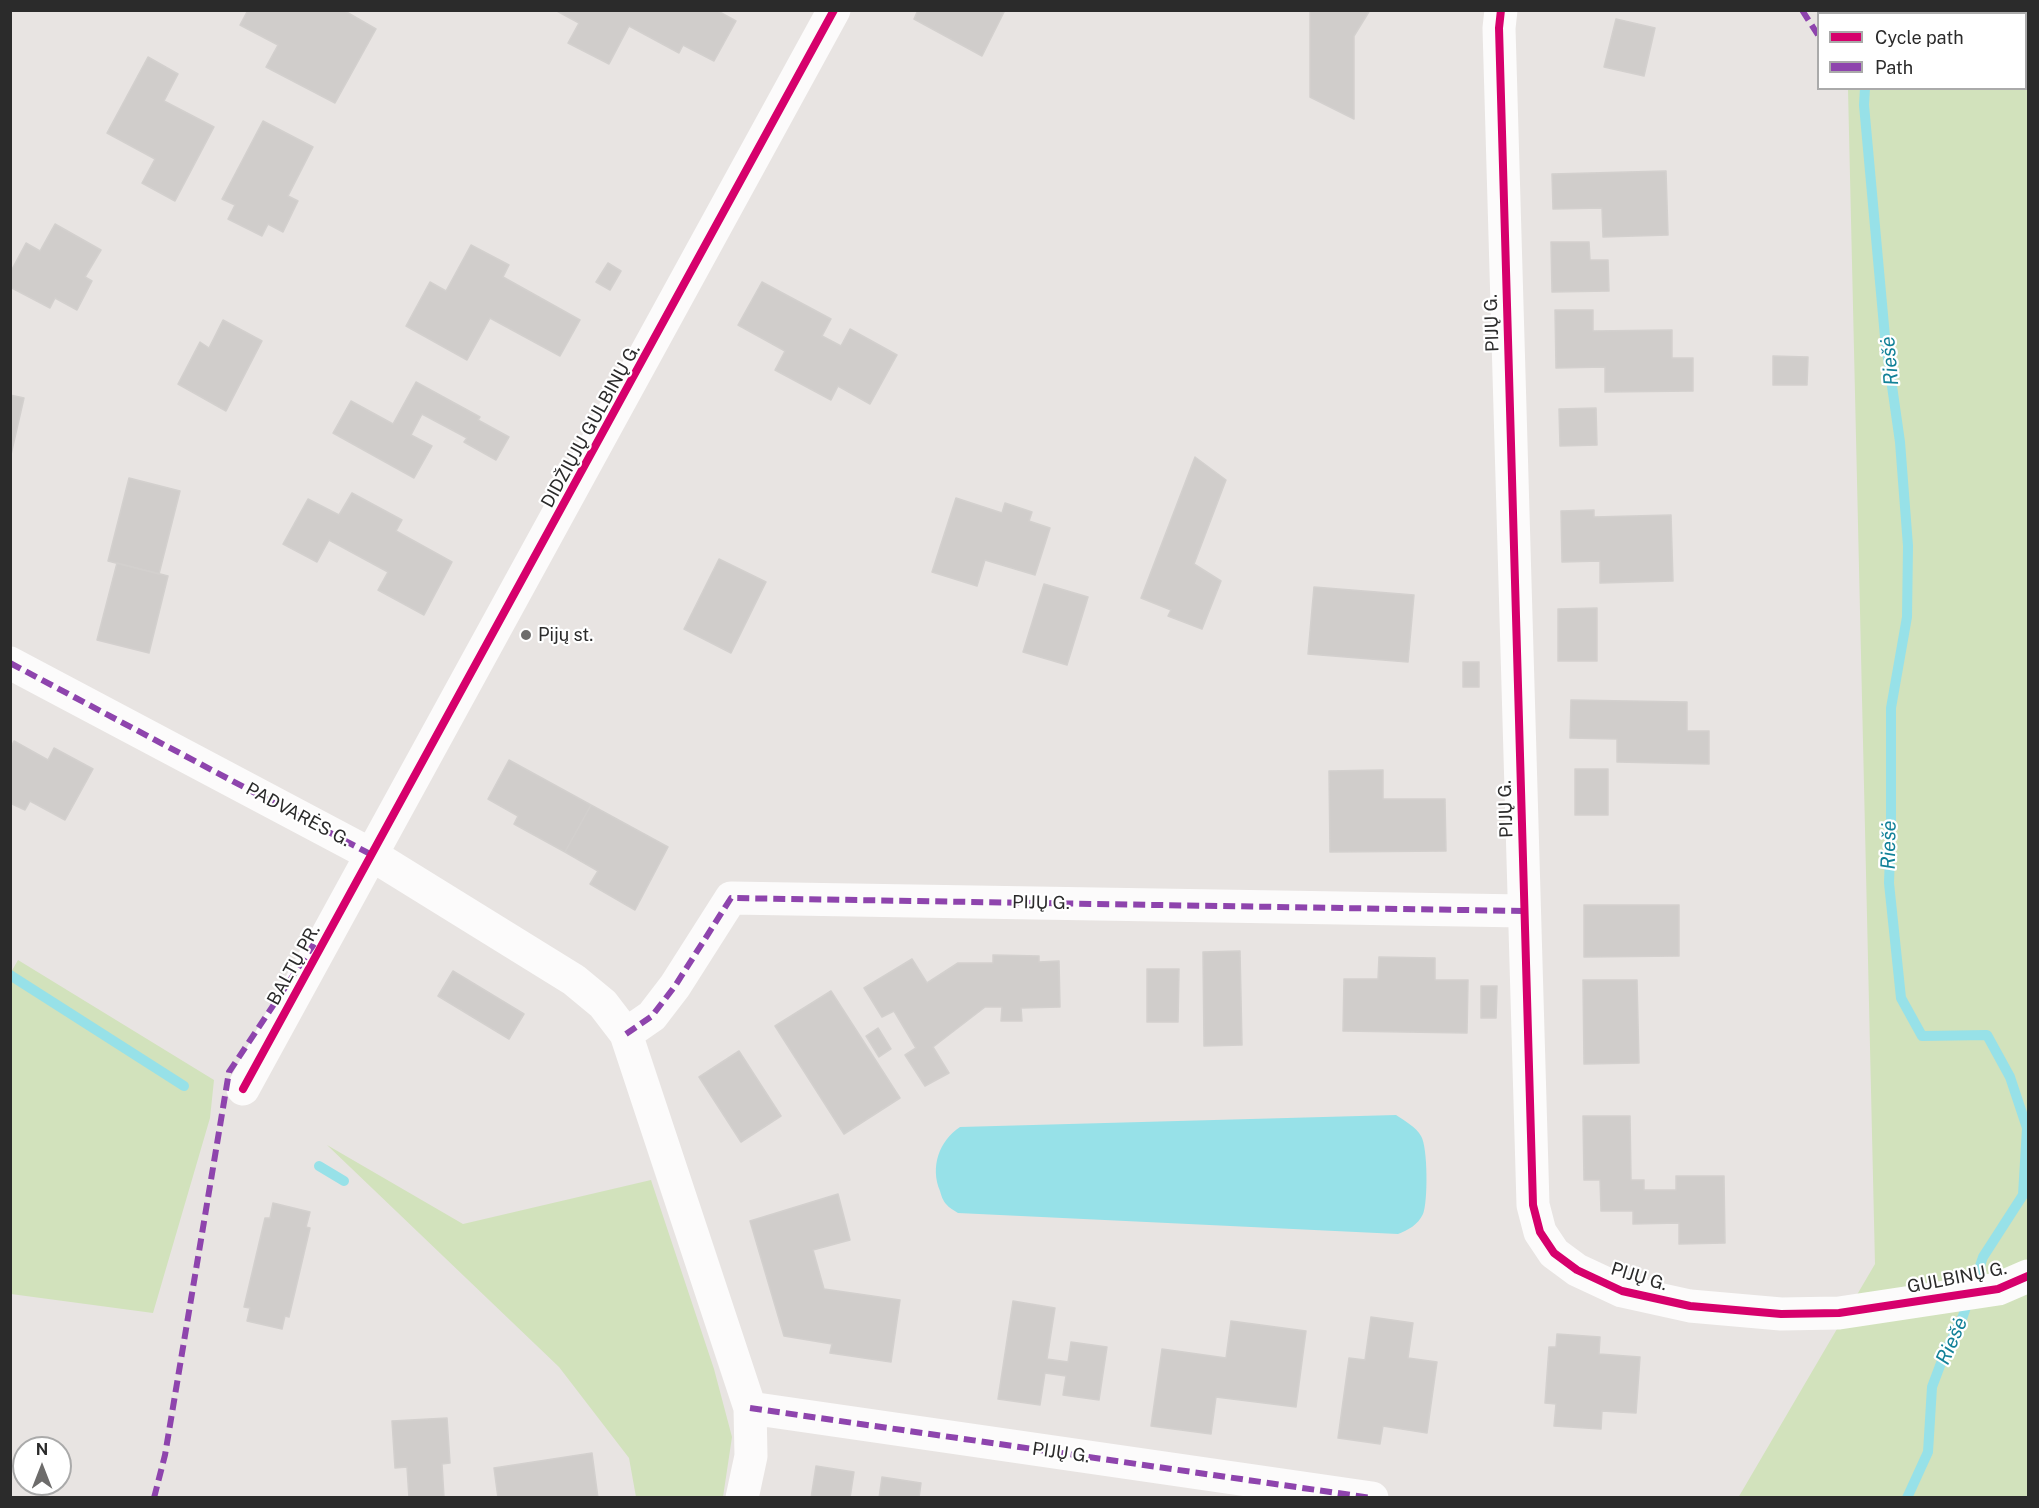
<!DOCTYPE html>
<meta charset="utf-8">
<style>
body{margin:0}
#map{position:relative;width:2039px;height:1508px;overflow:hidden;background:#e8e4e2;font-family:"Public Sans",sans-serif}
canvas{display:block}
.frame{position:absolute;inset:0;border:12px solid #2b2b2b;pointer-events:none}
.legend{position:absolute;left:1817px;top:12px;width:210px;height:78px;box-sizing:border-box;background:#fff;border:2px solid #aaa;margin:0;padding:8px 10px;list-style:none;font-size:18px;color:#2b2b2b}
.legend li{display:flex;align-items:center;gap:12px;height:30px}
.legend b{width:30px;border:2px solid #aaa}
.north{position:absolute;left:12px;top:1436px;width:60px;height:60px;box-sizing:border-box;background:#fff;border:2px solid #aaa;border-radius:50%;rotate:0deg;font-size:16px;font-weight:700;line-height:24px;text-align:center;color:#2b2b2b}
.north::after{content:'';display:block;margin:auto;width:21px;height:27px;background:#6d6c6b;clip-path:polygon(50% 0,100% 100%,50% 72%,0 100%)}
</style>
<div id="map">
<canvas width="2039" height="1508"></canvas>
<div class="frame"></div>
<ul class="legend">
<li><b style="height:8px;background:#d6006c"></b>Cycle path</li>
<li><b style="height:8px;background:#8e44ad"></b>Path</li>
</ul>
<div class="north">N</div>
</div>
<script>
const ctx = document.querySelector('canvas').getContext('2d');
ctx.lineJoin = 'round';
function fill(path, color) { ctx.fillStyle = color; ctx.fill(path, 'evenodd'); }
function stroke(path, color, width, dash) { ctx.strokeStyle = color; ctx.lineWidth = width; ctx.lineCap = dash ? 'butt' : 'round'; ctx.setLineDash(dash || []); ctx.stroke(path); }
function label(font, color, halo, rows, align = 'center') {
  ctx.font = font + ' "Public Sans",sans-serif'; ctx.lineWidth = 4.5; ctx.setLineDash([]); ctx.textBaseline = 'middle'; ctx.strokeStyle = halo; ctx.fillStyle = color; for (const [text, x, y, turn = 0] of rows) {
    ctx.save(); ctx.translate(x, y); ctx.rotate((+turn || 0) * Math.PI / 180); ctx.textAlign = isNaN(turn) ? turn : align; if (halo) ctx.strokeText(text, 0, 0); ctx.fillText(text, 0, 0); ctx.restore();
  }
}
const green = new Path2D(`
 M1846,11h182v1486l-290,1 137,-234 -27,-1175 178,-1v-74h-180z
 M18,960l196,120 -4,38 -57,195 -142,-19 -1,-320z
 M327,1145l136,79 188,-44 63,189 18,68 -9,60h-87l-7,-39 -70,-91z`);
const water = new Path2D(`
 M1396,1115c9,6 20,12 25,21 7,11 7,67 2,78 -5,11 -15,16 -25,20l-440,-21c-4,-3 -9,-5 -12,-9 -3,-3 -5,-9 -6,-13 -10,-24 -1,-50 20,-64z`);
const stream = new Path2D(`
 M1902,14l3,-4
 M1865,88l-1,17 21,232 15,105 8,104 -1,71 -16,91v118l-2,57 12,115 21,38 65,-1 23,42 17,51 -4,67 -40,62 -20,59 -19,39 -12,32 -4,65 -21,46
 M10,975l174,111
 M319,1166l25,15`);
const building = new Path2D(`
 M248,10h95l33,19 -41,74 -69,-36 12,-22 -38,-20z
 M555,10h161l20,11 -22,40 -31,-16 -4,8 -50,-27 -20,38 -41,-21 11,-20z
 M918,10h84l2,2 -22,44 -68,-37z
 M1310,10h60l-16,26v83l-44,-22z
 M1616,19l39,9 -11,48 -40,-9z
 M148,57l30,17 -14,27 50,26 -39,74 -33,-18 13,-24 -48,-26z
 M263,121l50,26 -25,49 10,5 -15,31 -15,-8 -6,12 -34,-17 7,-14 -13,-6z
 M1666,171l2,64 -65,2 -1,-29 -49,1 -1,-35z
 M55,224l46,26 -16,27 7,4 -15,29 -22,-12 -5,10 -40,-21v-14l16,-30 14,8z
 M1551,242h38l1,18h18l1,31 -57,1z
 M471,245l38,20 -6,12 77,43 -20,36 -70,-38 -23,42 -61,-34 24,-44 16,9z
 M608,263l13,8 -11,19 -14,-8z
 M762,282l69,37 -9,17 19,10 9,-17 47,26 -27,49 -32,-18 -7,14 -56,-30 10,-19 -47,-26z
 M1555,310h38v21l79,-1v28h21v33l-88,1v-25l-49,1z
 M223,320l39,21 -36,70 -48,-27 22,-42 9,6z
 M1773,356l35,1 -1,28h-34z
 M416,382l64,35 -2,3 31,17 -13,23 -32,-18 3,-4 -45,-24 -11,21 21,11 -18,32 -81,-45 18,-32 42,23z
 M10,395l14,3 -14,61z
 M1596,408l1,37 -37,1 -1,-37z
 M1195,457l31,23 -32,84 27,17 -19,48 -34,-13 3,-6 -30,-12z
 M129,478l51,13 -21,83 -51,-13z
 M352,493l50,27 -6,11 56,31 -28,53 -46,-25 10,-18 -59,-32 -12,22 -34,-18 25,-45 31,16z
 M956,498l46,15 3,-10 27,9 -3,9 21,7 -15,47 -50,-15 -8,26 -45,-14z
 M1594,510v7l77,-2 2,66 -73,2v-22l-38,1 -1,-51z
 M719,559l47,23 -35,71 -47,-24z
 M117,563l51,13 -19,77 -52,-13z
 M1044,584l44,13 -21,68 -44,-13z
 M1314,587l100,8 -6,67 -100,-8z
 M1597,608v53h-39v-52z
 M1463,662h16v25h-16z
 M1571,700l116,2v29h22v33l-92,-2v-23l-47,-1z
 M14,741l34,19 6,-12 39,21 -28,51 -35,-19 -5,9 -15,-7v-54z
 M509,760l82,45 -26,47 -51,-28 4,-8 -30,-17z
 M1575,769h33v46h-33z
 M1383,770v29h62l1,52 -116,1 -1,-81z
 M591,805l77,42 -33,63 -45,-26 8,-13 -33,-19z
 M1584,905h95v51l-95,1z
 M1240,951l2,94 -38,1 -1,-94z
 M993,955l46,1v6l20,-1 1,46 -39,1 1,13h-21l1,-14h-17l-52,40 16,26 -24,13 -20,-31 11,-7 -22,-37 -12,6 -18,-29 48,-29 15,24 31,-20h35z
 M1379,957l56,1v22h33l-1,53 -124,-2 1,-52h34z
 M1147,969h32l-1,53h-31z
 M453,971l71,43 -15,25 -71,-43z
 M1583,980h54l2,83 -55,1z
 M1481,986h16l-1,32h-15z
 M831,991l69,107 -56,36 -69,-108z
 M878,1028l13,21 -12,8 -13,-21z
 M739,1051l42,65 -40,26 -42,-65z
 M1583,1116h47l1,64h13v10h32v-14h48l1,67 -46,1v-21l-46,1v-13h-32l-1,-31h-16z
 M838,1194l12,46 -37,10 11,39 76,11 -9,62 -61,-9 2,-9 -48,-8 -34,-115z
 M273,1203l37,9 -4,15 4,1 -21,89 -4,-1 -3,13 -35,-8 3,-13 -6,-1 21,-89h5z
 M1013,1301l42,7 -8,51 21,3 3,-20 36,5 -8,53 -36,-5 3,-19 -21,-3 -5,32 -42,-6z
 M1371,1317l42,6 -5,35 29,4 -10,71 -44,-7 -3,18 -42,-6 11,-80 16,2z
 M1231,1321l75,10 -10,76 -80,-10 -5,37 -60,-8 11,-77 64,9z
 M1557,1334l43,3 -1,17 41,3 -4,56 -34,-2 -1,18 -47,-3 2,-22 -11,-1 4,-56h7z
 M447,1418l3,45 -8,1 2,33 8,1h-43l-2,-31 -12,1 -3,-47z
 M592,1453l6,45h-100l-4,-30z
 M816,1466l38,6 -4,26h-39z
 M882,1477l39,6 -2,15h-40z`);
const minor = new Path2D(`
 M1501,10l-2,18 34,1177 7,27 14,21 23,17 45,21 68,15 91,8 58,-1 159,-24 30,-13
 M10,663l362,192 202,125 29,24 23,30 124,374 1,48 -9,42
 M626,1034l26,-18 23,-30 56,-88 793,13
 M243,1089l591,-1079
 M750,1408l622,90`);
const quiet = new Path2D(`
 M1802,10l16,25
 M2026,31h2
 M10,663l362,192 -2,4
 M626,1034l26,-18 23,-30 56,-88 793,13
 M750,1408l622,90
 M154,1498l11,-43 64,-383 85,-128`);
const cycleway = new Path2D(`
 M1501,10l-2,18 34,1177 7,27 14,21 23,17 45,21 68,15 91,8 58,-1 159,-24 30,-13
 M243,1089l591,-1079`);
const markers = [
 [526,635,6,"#6d6c6b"]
];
const streetNames = [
 ["PIJŲ G.",1492,323,-92],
 ["DIDŽIŲJŲ GULBINŲ G.",591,426,-61],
 ["PIJŲ G.",1506,809,-92],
 ["PADVARĖS G.",298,815,28],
 ["PIJŲ G.",1041,903,1],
 ["BALTŲ PR.",294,965,-61],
 ["PIJŲ G.",1639,1277,17],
 ["GULBINŲ G.",1957,1278,-11],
 ["PIJŲ G.",1061,1453,8]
];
const poiNames = [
 ["Pijų st.",538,635]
];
const waterNames = [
 ["Riešė",1890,361,-95],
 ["Riešė",1889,845,-89],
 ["Riešė",1952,1341,-66]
];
fill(green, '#d2e2bc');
fill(water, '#97e1e8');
stroke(stream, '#97e1e8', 10);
fill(building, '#d0cdcb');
stroke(building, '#d3d0ce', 1.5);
stroke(minor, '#fcfbfb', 33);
stroke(quiet, '#8e44ad', 6, [12, 6]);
stroke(cycleway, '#d6006c', 8);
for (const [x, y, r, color] of markers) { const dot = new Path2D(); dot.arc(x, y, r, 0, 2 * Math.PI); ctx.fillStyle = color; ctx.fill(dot); stroke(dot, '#fff', 2); }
label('18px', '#2b2b2b', '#fff', streetNames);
label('18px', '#2b2b2b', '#fff', poiNames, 'left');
label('italic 20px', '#128198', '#fff', waterNames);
</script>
